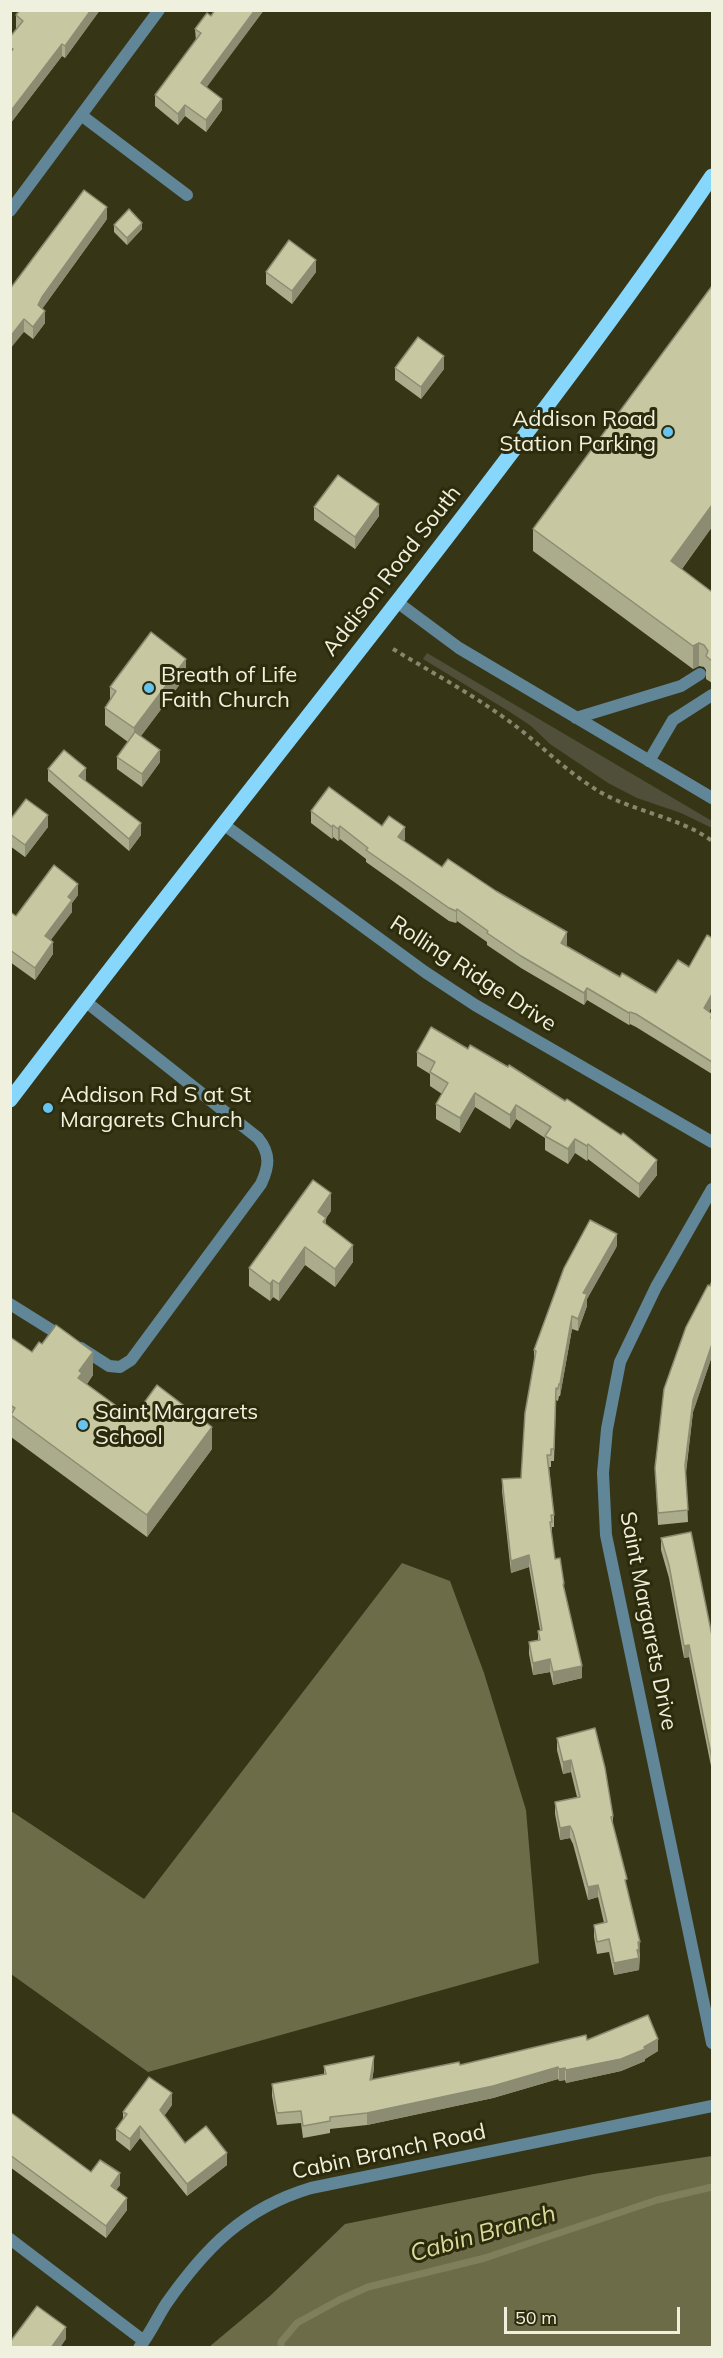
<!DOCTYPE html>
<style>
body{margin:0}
#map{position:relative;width:723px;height:2358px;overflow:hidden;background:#363617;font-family:Mulish,sans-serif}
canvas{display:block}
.frame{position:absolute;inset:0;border:12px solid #f0f0de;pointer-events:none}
.scale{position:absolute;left:504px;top:2307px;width:176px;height:27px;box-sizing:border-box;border:3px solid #f0f0de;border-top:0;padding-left:8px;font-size:18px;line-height:21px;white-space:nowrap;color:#f0f0de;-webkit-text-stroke:4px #2c2c0d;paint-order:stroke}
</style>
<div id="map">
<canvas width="723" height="2358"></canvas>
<div class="frame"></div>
<div class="scale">50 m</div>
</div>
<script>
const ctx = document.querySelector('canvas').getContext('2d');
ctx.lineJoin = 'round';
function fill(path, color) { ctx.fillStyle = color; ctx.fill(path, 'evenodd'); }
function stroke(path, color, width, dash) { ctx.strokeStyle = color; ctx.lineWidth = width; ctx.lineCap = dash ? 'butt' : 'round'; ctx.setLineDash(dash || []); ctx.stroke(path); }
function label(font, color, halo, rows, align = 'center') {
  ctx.font = font + ' Mulish,sans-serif'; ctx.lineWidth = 6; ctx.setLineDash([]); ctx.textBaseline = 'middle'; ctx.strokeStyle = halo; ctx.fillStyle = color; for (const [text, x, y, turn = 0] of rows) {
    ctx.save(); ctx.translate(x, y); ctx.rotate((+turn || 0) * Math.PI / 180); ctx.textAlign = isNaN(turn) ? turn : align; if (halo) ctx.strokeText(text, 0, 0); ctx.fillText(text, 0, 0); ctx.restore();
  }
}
const green = new Path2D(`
 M427,653l285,168v7l-31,-15 -44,-15 -29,-15 -58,-39 -19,-18 -21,-14 -87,-53z`);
const forest = new Path2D(`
 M402,1563l48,18 34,92 42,137 13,153 -391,109 -137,-98v-163l133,88z
 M712,2156v191h-503l61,-51 75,-72 249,-50z`);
const stream = new Path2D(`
 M281,2348v-6l16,-19 42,-23 29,-13 117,-29 172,-58 55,-13`);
const path = new Path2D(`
 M393,649c38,23 77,44 113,70 30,21 55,48 86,68 37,25 85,28 120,54`);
const service = new Path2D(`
 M397,602l62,46 253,150
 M576,718l105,-32 19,-12
 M649,761l24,-41 39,-25
 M10,1304l56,35
 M81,1348l28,18 11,1 11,-7 130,-176c8,-17 10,-30 -3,-46l-173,-137`);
const minor = new Path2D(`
 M81,115l106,80
 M10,211l149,-201
 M223,824l202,148 50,33 237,137
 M712,1189l-56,98 -36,75 -13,67 -4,44 3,62 106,508
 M10,2239l134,102
 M139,2348c11,-14 18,-30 27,-44 39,-56 78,-96 145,-116l401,-82`);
const primary = new Path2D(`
 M10,1100c151,-200 309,-395 461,-594 83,-109 165,-217 241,-330`);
const wall = new Path2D(`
 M20,10h80l-35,48 -3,-2 -52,68v-87l7,-9h-1v-13z
 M215,10h49l-58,77 16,23 -16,22 -21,-16 -7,9 -23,-19v-11l41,-54 -1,-12 16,-13z
 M107,219l-65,90 3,14 -12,16 -9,-7 -14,-43z
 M114,225l28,4 -15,16 -13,-13z
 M266,272h50l-24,32 -26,-20z
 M712,286v241l-30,42 30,23v91l-6,-4v-9l-2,-3 -5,-1 -6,3 -160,-118v-22z
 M395,368l49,1 -23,30 -26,-19z
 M314,507l65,9 -24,33 -41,-29z
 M186,676l-45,60 19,26 -18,25 -25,-18v-12l11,-15 -23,-17v-17l5,-8v-13z
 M48,769l38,11 -1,1 56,54 -12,16 -81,-70z
 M311,811l71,15 23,13 -1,2 38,26 125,77 -1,2 54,31 36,16 33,-26 23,-29v68l-3,6 3,2v60l-76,-47 -6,-3 -1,1 -42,-25 -3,5 -63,-37 -34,-23v-3l-30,-21 -1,2 -7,-2 -83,-59v-3l-26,-20 -2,2 -5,-4 -1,2 -21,-16z
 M10,820l38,7 -23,30 -15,-11z
 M78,895l-6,8v9l-22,28 3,14 -18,26 -25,-18v-50l6,4z
 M417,1052l240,123 -18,23 -51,-39 -1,2 -12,-8 -7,11 -23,-14v-12l-29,-19 -6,10 -35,-22 -15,26 -24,-14v-15l6,-10 -12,-8v-12l-13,-8z
 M331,1211l-5,7v6l27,38 -18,25 -30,-22 -26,36 -6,-4 -3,4 -21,-15v-18z
 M617,1246l-30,53v7l-9,25 -6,-2 -12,67h-1l-1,5 -2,-1 -2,61h-3v6h-2l5,48v12h-2v7h-1l4,25 9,33 18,86 -29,7 -3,-13 -17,3 -4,-21v-12l9,-2v-9l2,-1 -11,-63 -18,6 -9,-82v-12l19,-1 13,-116v-12z
 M712,1281v75l-19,56 -7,61 2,49 -30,3 -3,-57 55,-182z
 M10,1337l22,15 61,23 -6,9 46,34 79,31 -65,88 -136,-100z
 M661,1538l51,98v135l-23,-114 -5,1 -15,-80 -8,-28z
 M557,1738l56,78v9l27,129 -1,16 -25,5 -5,-23 -12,2 -3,-17v-12l10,-2 -6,-26 -10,3 -15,-56 -3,-6 -10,2 -5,-26v-12l22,-5 -6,-25 -8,2 -6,-24z
 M587,2040l71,11 -13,8v2l-24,10 -55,12 -1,-3 -6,1 -1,-2 -65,19 -126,27 -37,4v4l-27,5 -2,-15 -24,2 -5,-29v-12l52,-10v-8l50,2 -2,12 88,-15z
 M172,2105l-8,11 21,27 42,22 -40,31 -47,-58 -10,13 -14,-11v-11l7,-10v-7z
 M10,2112l81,60 29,13 -4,5 11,20 -21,28 -96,-71z`);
const shadedWall = new Path2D(`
 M91,10h9l-35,48v-12z
 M255,10h9l-63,85v-12z
 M62,44v12l-52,68v-12z
 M222,99v11l-16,22v-12z
 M185,105v11l-7,9v-11z
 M107,207v12l-65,90 -4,-4 4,-8z
 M142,223v6l-15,16v-7z
 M316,260v12l-24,32v-13z
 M45,311v12l-12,16v-12z
 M24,319v13l-14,17v-12z
 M444,356v13l-23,30v-12z
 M379,504v12l-24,33v-12z
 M712,505v22l-41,56v-22z
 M699,643v23l-6,3v-23z
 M186,659v17l-52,69v-17z
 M160,750v12l-18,25v-13z
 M86,768v12l-7,9v-13z
 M48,815v12l-23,30v-12z
 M141,823v12l-12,16v-12z
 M333,825v12l-1,2v-12z
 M340,826v13l-2,2v-12z
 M405,827v12l-7,10v-12z
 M78,884v11l-6,8v9l-27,36v-12l23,-39z
 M457,909v12l-1,2v-12z
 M567,932v12l-6,11v-12z
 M53,942v12l-18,26v-12z
 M587,988v12l-3,5v-12z
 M712,994v12l-8,15v-13z
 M630,1012v12l-1,1v-12z
 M475,1093v14l-15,26v-15z
 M516,1105v14l-6,10v-14z
 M575,1139v14l-7,11v-15z
 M588,1144v15l-1,2v-15z
 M657,1160v15l-18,23v-14z
 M331,1193v18l-5,7v18l-8,-24z
 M617,1234v12l-30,53v7l-9,25v-12l5,-26z
 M353,1245v17l-18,25v-18z
 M305,1247v18l-26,36v-17z
 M273,1280v17l-3,4v-17z
 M572,1316v13l-12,67v-12z
 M712,1344v12l-19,56 -8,66v-13l8,-65z
 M93,1352v23l-11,15 -4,10 1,-29z
 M212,1427v22l-65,88v-22z
 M529,1555v12l-18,6v-12z
 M689,1645v12l-5,1v-12z
 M550,1659v13l-17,3v-12z
 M582,1666v12l-29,7v-13z
 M571,1760v12l-8,2v-12z
 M570,1826v12l-10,2v-12z
 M598,1885v12l-10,3v-13z
 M638,1942h2l-1,28 -25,5v-12z
 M658,2039v12l-13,8v2l-24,10 -55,12v-13l78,-23z
 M374,2056v12l-4,24v-12z
 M558,2067v12l-65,19 -126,27v-12z
 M565,2068v12l-6,1v-12z
 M172,2093v12l-12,17v-12z
 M140,2126v12l-10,13v-12z
 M227,2153v12l-40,31v-12z
 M120,2173v12l-9,13v-12z
 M127,2198v12l-21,28v-12z
 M66,2327v12l-6,9h-9z`);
const building = new Path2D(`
 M20,10h71l-26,36 -3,-2 -52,68v-59l3,-4 -3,-2v-10l13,-16 -7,-6z
 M215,10h40l-54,73 21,16 -16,21 -21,-15 -7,9 -23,-19 46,-62 -6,-4 12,-16 4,3z
 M84,190l23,17 -65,90 -4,8 7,6 -12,16 -9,-8 -14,18v-48z
 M129,209l13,14 -15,15 -13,-13z
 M289,240l27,20 -24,31 -26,-19z
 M712,286v219l-41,56 41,31v69l-6,-5 2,-5 -4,-6 -5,-2 -6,3 -160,-117z
 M418,337l26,19 -23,31 -26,-19z
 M338,475l41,29 -24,33 -41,-30z
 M151,632l35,27 -52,69 -29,-20 11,-17 -6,-4z
 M135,732l25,18 -18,24 -25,-17z
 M64,750l22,18 -7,8 62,47 -12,16 -81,-70z
 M329,787l53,39 7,-10 16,11 -7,10 44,30 6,-8 48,32 71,41 -6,11 59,34 2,-4 34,20 22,-33 11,7 18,-32 5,3v56l-8,14 8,6 -1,4 1,1v43l-76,-48 -6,-2 -1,1 -42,-25 -3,5 -63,-37 -34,-23 1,-2 -31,-22 -1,2 -7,-3 -83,-58 2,-2 -28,-22 -2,3 -5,-4 -1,2 -21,-16z
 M26,799l22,16 -23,30 -15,-11v-14z
 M54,865l24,19 -10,13 4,3 -27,36 8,6 -18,26 -25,-18v-38l6,4z
 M431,1027l37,22 2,-4 38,22 1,-2 56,36 2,-2 54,36 2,-2 34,27 -18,24 -51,-40 -1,2 -12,-7 -7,10 -23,-13 6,-9 -35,-22 -6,10 -35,-22 -15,25 -24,-14 12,-21 -18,-11 5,-10 -18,-10z
 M313,1180l18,13 -13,19 8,6 -3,4 30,23 -18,24 -30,-22 -26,37 -6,-4 -3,4 -21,-16z
 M590,1220l27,14 -34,59 4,1 -9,25 -6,-3 -12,68h-1l-1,5 -2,-1 -2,61h-3v6h-4l7,60h-3l1,7h-2l5,37 5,-1 4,26h-1l19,82 -29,6 -3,-13 -17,4 -4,-21 11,-2 -2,-9 4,-1 -13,-75 -18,6 -9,-82 19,-1 4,-65 11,-62 -2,-1 30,-82z
 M712,1281v63l-19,56 -8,65 3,45 -30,3 -3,-45 9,-79 22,-62 22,-42 2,1z
 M56,1325l37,27 -14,19 3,2 -4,5 55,40 24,-33 55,42 -65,88 -136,-100 4,-7 -5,-3v-68l22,15 7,-10 3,2z
 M691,1532l21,104v123l-23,-114 -5,1 -15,-81 -8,-27z
 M595,1728l10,40 8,48 -2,1 16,62 -2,1 15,62h-2l1,7 -2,1 2,8 -25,5 -5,-24 -12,3 -3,-17 13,-3 -9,-37 -10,2 -15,-55 -3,-6 -10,2 -5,-26 25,-5 -9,-37 -8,2 -6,-24z
 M648,2015l10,24 -14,8 1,2 -24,10 -55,11 -1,-2 -6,1 -1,-2 -65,19 -126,27 -37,4v4l-27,5 -2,-15 -24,2 -5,-29 54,-10 -2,-8 50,-10 -4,24 89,-18 1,3 126,-30 1,5z
 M149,2077l23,16 -12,17 25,33 21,-17 21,27 -40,31 -47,-58 -10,13 -14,-10 11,-15 -4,-2z
 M10,2112l81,60 9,-12 20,13 -9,13 16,12 -21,28 -96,-71z
 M37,2306l29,21 -15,21h-41v-6z`);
const markers = [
 [668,432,6,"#66c4ef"],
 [149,688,6,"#66c4ef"],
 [48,1108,6,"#66c4ef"],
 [83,1425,6,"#66c4ef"]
];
const poiNames = [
 ["Addison Road",656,419,"right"],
 ["Station Parking",656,444,"right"],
 ["Breath of Life",161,675],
 ["Faith Church",161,700],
 ["Addison Rd S at St",60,1095],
 ["Margarets Church",60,1120],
 ["Saint Margarets",95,1412],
 ["School",95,1437]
];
const streetNames = [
 ["Addison Road South",392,571,-52],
 ["Rolling Ridge Drive",473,974,33],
 ["Saint Margarets Drive",648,1621,79],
 ["Cabin Branch Road",389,2152,-12]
];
const waterNames = [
 ["Cabin Branch",483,2234,-16]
];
fill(green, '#4f4f3a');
fill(forest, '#6c6c49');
stroke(stream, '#7f7f5c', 7);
stroke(path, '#87876e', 4, [4.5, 4.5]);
stroke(service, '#608698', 12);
stroke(minor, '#608698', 12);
stroke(primary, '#87d7fc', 15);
fill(wall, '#abac8b');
fill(shadedWall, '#8b8c71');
fill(building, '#c7c8a2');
stroke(building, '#8b8c71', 1.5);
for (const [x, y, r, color] of markers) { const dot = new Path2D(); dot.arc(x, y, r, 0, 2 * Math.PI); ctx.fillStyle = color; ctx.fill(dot); stroke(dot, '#2c2c0d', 2); }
label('22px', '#f0f0de', '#2c2c0d', poiNames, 'left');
label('22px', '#f0f0de', '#2c2c0d', streetNames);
label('italic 24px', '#dada9c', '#2c2c0d', waterNames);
</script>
